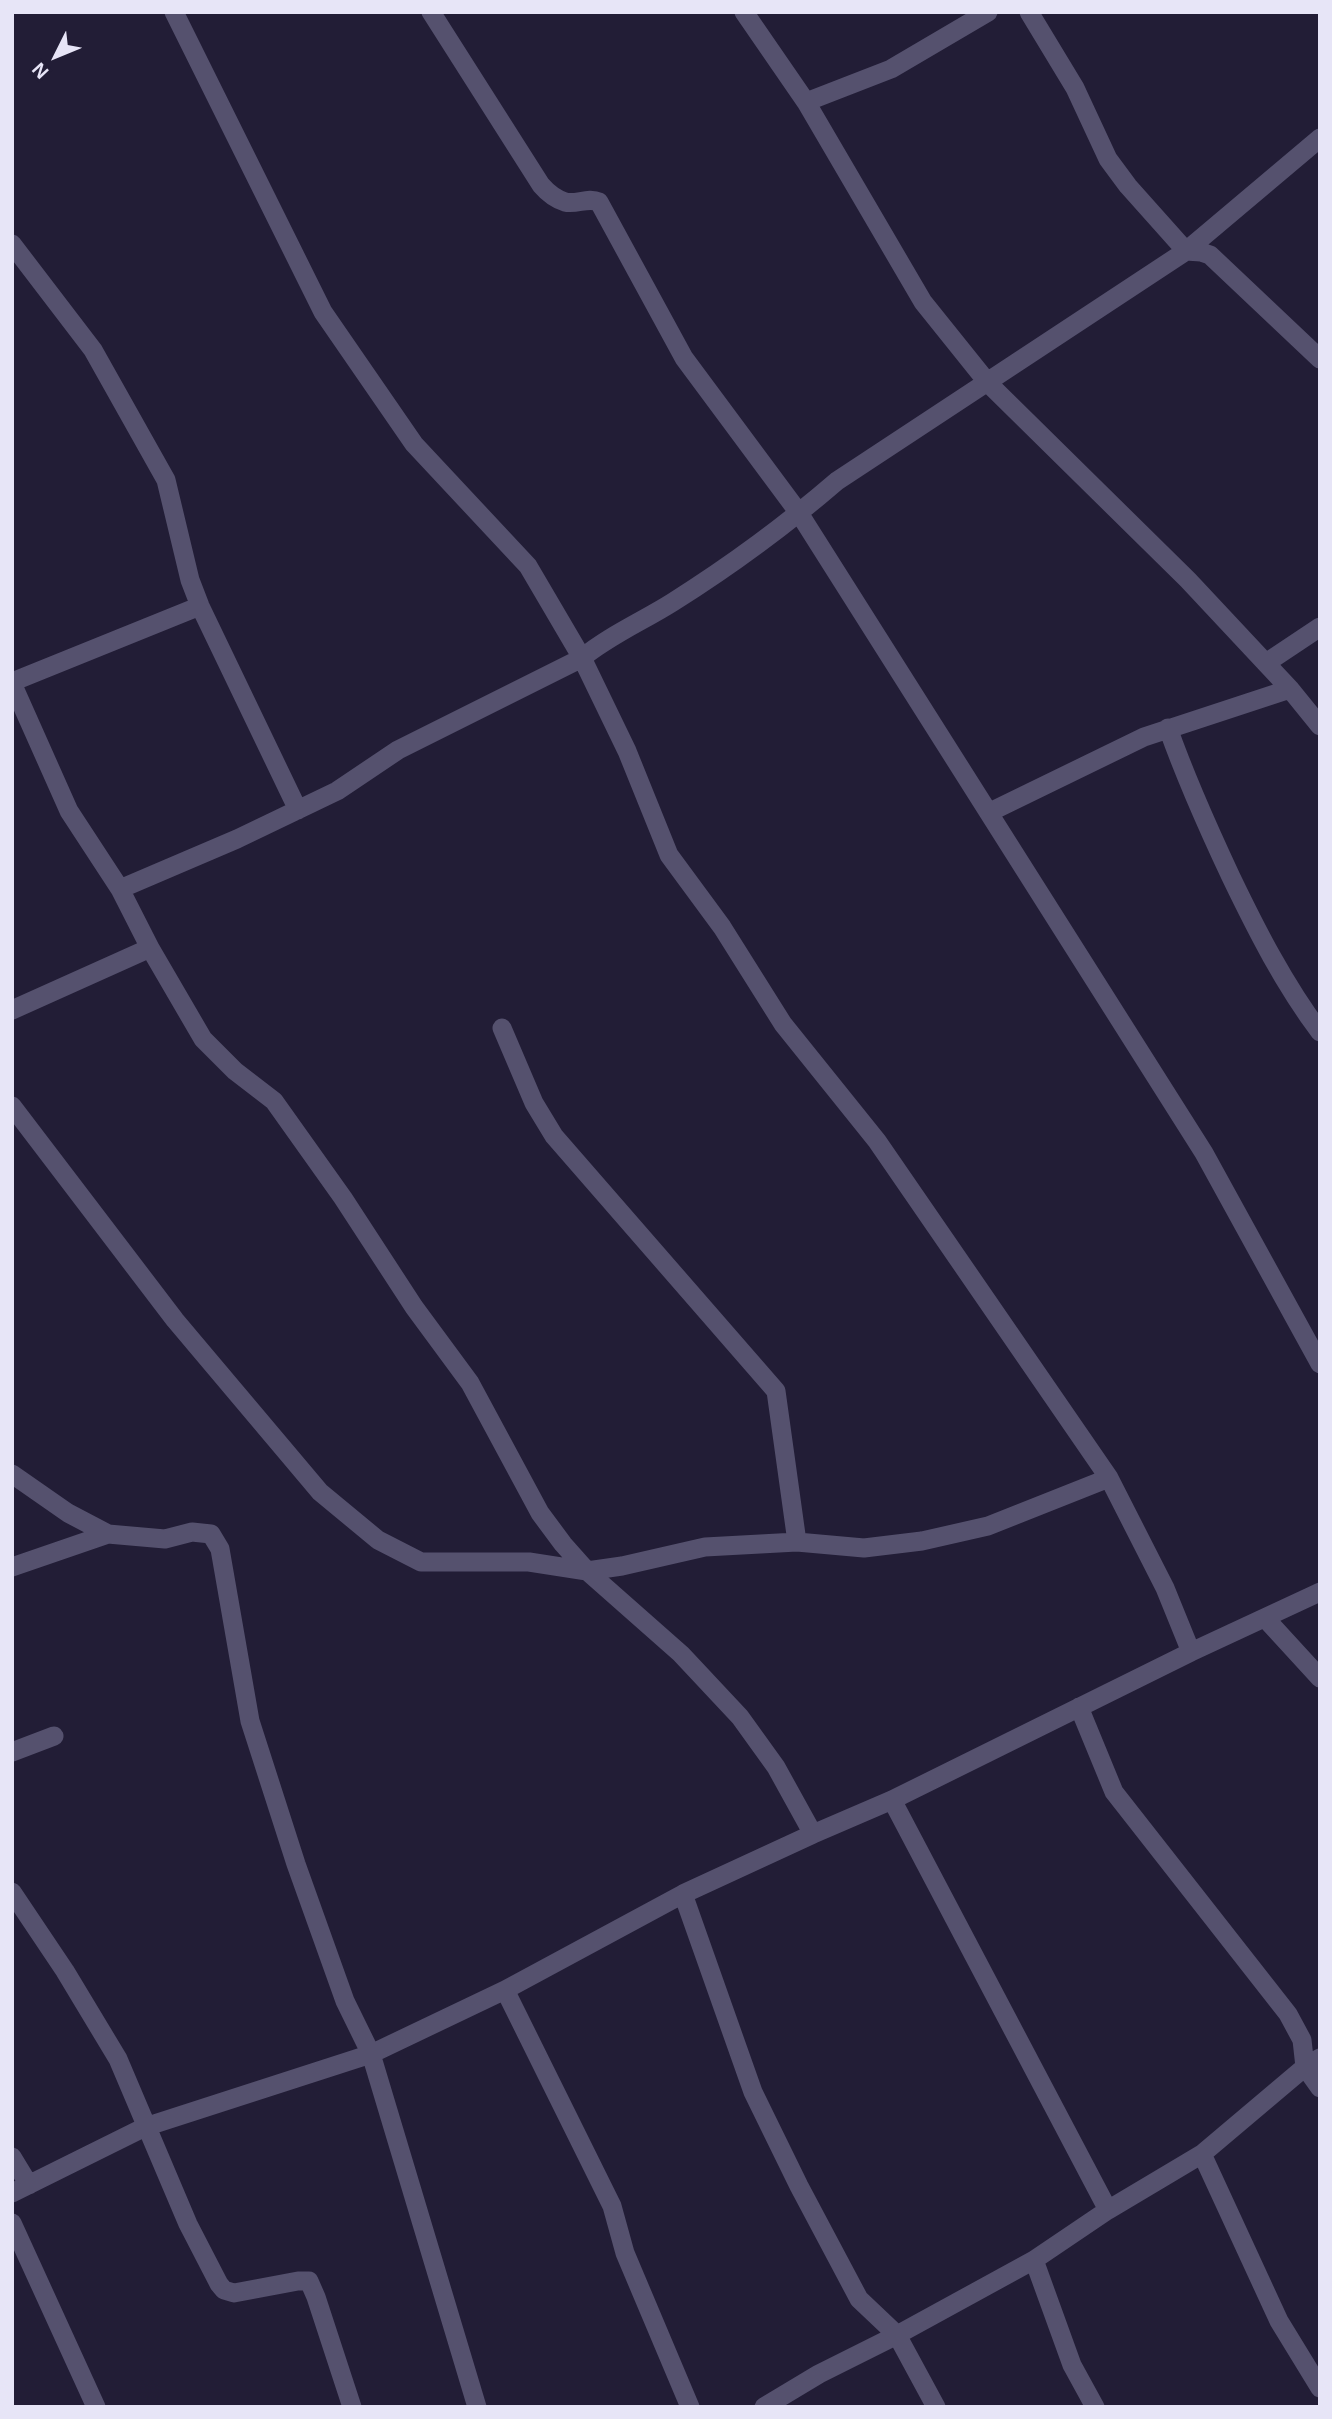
<!DOCTYPE html>
<style>
body{margin:0}
#map{position:relative;width:1332px;height:2419px;overflow:hidden;background:#221d36;font-family:Arial,sans-serif}
canvas{display:block}
.frame{position:absolute;inset:0;border:14px solid #e7e5f7;pointer-events:none}
.north{position:absolute;left:21px;top:21px;width:70px;height:70px;-webkit-text-stroke:5px #221d36;paint-order:stroke;rotate:227deg;font-size:19px;font-weight:700;line-height:28px;text-align:center;color:#e7e5f7}
.north::after{content:'';display:block;margin:auto;width:24px;height:32px;background:#e7e5f7;clip-path:polygon(50% 0,100% 100%,50% 72%,0 100%)}
</style>
<div id="map">
<canvas width="1332" height="2419"></canvas>
<div class="frame"></div>
<div class="north">N</div>
</div>
<script>
const ctx = document.querySelector('canvas').getContext('2d');
ctx.lineJoin = 'round';
function stroke(path, color, width, dash) { ctx.strokeStyle = color; ctx.lineWidth = width; ctx.lineCap = dash ? 'butt' : 'round'; ctx.setLineDash(dash || []); ctx.stroke(path); }
const minor = new Path2D(`
 M174,12l149,300 91,132 114,122 54,92 45,93 42,104 53,72 61,97 94,117 232,337 56,110 26,64
 M431,12l110,173c6,7 15,14 24,17 11,3 23,-5 34,0l85,156 115,155 405,640 116,211
 M744,12l62,90 117,200 65,81 200,197 102,109 30,37
 M1029,12l46,76 33,71 20,27 58,65 15,1 9,3 110,104
 M806,102l85,-33 97,-57
 M12,244l81,106 73,130 24,100 10,26 98,204
 M1266,663l54,-36
 M12,682l188,-76
 M12,683l57,128 51,78 30,59 53,91 32,32 39,30 69,97 71,109 56,76 70,130 23,31 24,27 94,83 59,63 36,50 37,67
 M1168,728c18,51 40,100 63,149 26,54 53,107 89,155
 M990,812l154,-75 146,-48
 M120,889l117,-50 100,-48 61,-41 184,-92c28,-23 61,-37 91,-56 57,-36 113,-77 164,-121l349,-230 134,-113
 M12,1010l138,-62
 M502,1028l32,75 20,33 222,255 21,151
 M12,1106l163,214 145,172 58,48 43,22h108l58,9 35,-5 83,-19 92,-5 67,6 58,-7 66,-15 121,-48
 M12,1474l56,39 40,21 57,5 27,-7 19,2 9,15 30,172 46,143 49,137 26,53 106,353
 M12,1567l96,-33
 M1265,1618l55,60
 M1079,1707l35,85 174,222 14,26 3,27 15,21
 M12,1752l42,-16
 M892,1800l216,410
 M12,1892l53,79 53,88 70,165 31,60 5,6 10,3 64,-12h11l7,16 36,110
 M683,1894l70,198 46,94 60,113 38,36 39,72
 M505,1990l107,216 13,47 65,154
 M1202,2154l77,167 41,67
 M12,2157l17,28
 M12,2193l133,-66 226,-73 134,-64 178,-96 130,-60 79,-34 299,-148 129,-60
 M12,2223l84,184
 M1034,2260l38,105 23,42
 M764,2407l55,-33 78,-39 137,-75 74,-50 94,-56 103,-87 15,-9`);
stroke(minor, '#55516e', 19);
</script>
